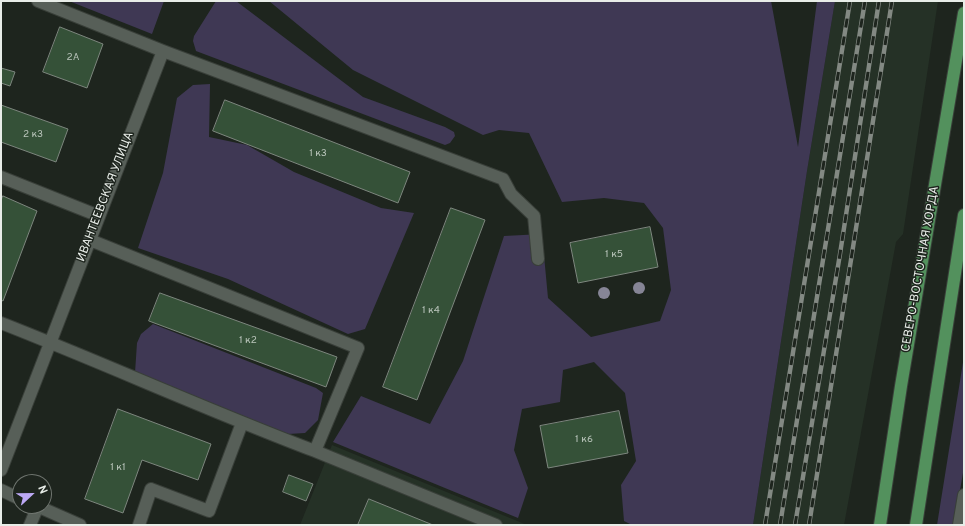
<!DOCTYPE html>
<meta charset="utf-8">
<style>
body{margin:0}
#map{position:relative;width:965px;height:526px;overflow:hidden;background:#1e251e;font-family:Overpass,sans-serif}
canvas{display:block}
.frame{position:absolute;inset:0;border:2px solid #e8ede8;pointer-events:none}
.north{position:absolute;left:12px;top:474px;width:40px;height:40px;box-sizing:border-box;background:#1e251e;border:1px solid #6f756f;border-radius:50%;rotate:68deg;font-size:11px;font-weight:700;line-height:16px;text-align:center;color:#e8ede8}
.north::after{content:'';display:block;margin:auto;width:14px;height:18px;background:#bda9f5;clip-path:polygon(50% 0,100% 100%,50% 72%,0 100%)}
</style>
<div id="map">
<canvas width="965" height="526"></canvas>
<div class="frame"></div>
<div class="north">N</div>
</div>
<script>
const ctx = document.querySelector('canvas').getContext('2d');
ctx.lineJoin = 'round';
function fill(path, color) { ctx.fillStyle = color; ctx.fill(path, 'evenodd'); }
function stroke(path, color, width, dash) { ctx.strokeStyle = color; ctx.lineWidth = width; ctx.lineCap = dash ? 'butt' : 'round'; ctx.setLineDash(dash || []); ctx.stroke(path); }
function label(font, color, halo, rows, align = 'center') {
  ctx.font = font + ' Overpass,sans-serif'; ctx.lineWidth = 3; ctx.setLineDash([]); ctx.textBaseline = 'middle'; ctx.strokeStyle = halo; ctx.fillStyle = color; for (const [text, x, y, turn = 0] of rows) {
    ctx.save(); ctx.translate(x, y); ctx.rotate((+turn || 0) * Math.PI / 180); ctx.textAlign = isNaN(turn) ? turn : align; if (halo) ctx.strokeText(text, 0, 0); ctx.fillText(text, 0, 0); ctx.restore();
  }
}
const built = new Path2D(`
 M835,1h103l-35,233 -7,8 -52,283h-91l54,-354z
 M332,445l195,80h-227z`);
const green = new Path2D(`
 M69,1h95l-12,33z
 M216,1h20l127,96 82,30 9,5 1,4 -5,7 -5,2 -249,-94 -3,-10 1,-5z
 M269,1h502l27,146 19,-146h18l-28,170 -54,354h-121l-8,-4 -3,-36 15,-24 -11,-68 -31,-31 -31,8 -3,32 -38,7 -8,41 14,38 -10,30 -185,-76 28,-46 69,28 33,-63 41,-125 38,-2 6,64 43,39 69,-16 11,-31 -8,-62 -19,-25 -40,-5 -42,4 -33,-69 -30,-3 -16,5 -130,-65z
 M210,84l-1,53 38,8 47,27 87,36 33,5 -49,116 -17,5 -120,-55 -90,-31 25,-75 14,-75 16,-13z
 M153,324l163,64 7,5 -5,27 -13,13 -17,1 -153,-61 2,-30 4,-9z
 M964,356v111l-10,58h-17z`);
const building = new Path2D(`
 M60,27l43,17 -16,44 -44,-16z
 M1,68l14,4 -5,14 -9,-3z
 M225,100l185,72 -12,31 -185,-72z
 M1,105l67,24 -12,33 -55,-20z
 M3,196l34,15 -34,90 -2,-1v-99z
 M451,208l34,12 -68,180 -34,-13z
 M650,227l8,40 -80,16 -8,-40z
 M160,293l177,64 -11,30 -177,-66z
 M118,409l93,35 -13,36 -56,-20 -19,53 -38,-14z
 M619,411l9,42 -80,15 -8,-42z
 M289,475l24,9 -7,17 -23,-9z
 M369,499l64,26h-75z`);
const minor = new Path2D(`
 M38,1l125,50 340,128 8,15 23,22 4,43
 M1,177l98,39
 M1,323c105,41 208,88 314,128l43,-103 -268,-108
 M315,451l181,74
 M1,470l162,-419
 M1,490l19,9
 M37,506l43,19
 M30,525l8,-19
 M139,525l12,-36 58,22 33,-88
 M959,525l5,-30`);
const major = new Path2D(`
 M880,525l21,-139 63,-373
 M916,525l48,-310`);
const rail = new Path2D(`
 M765,525l85,-524
 M780,525l85,-524
 M795,525l45,-271 39,-253
 M809,525l83,-524`);
const trees = [
 [639,288],
 [604,293]
];
const numberNames = [
 ["2А",73,58],
 ["2 к3",33,135],
 ["1 к3",318,154],
 ["1 к5",614,255],
 ["1 к4",431,311],
 ["1 к2",248,341],
 ["1 к6",584,440],
 ["1 к1",118,468]
];
const streetNames = [
 ["ИВАНТЕЕВСКАЯ УЛИЦА",106,197,-69],
 ["СЕВЕРО-ВОСТОЧНАЯ ХОРДА",921,269,-80]
];
fill(built, '#253126');
fill(green, '#3f3854');
fill(building, '#355138');
stroke(building, '#7d867e', 1);
stroke(minor, '#393f39', 14);
stroke(major, '#393f39', 14);
stroke(minor, '#575f58', 12);
stroke(major, '#53915d', 12);
stroke(rail, '#838983', 4.5);
stroke(rail, '#1e251e', 3, [9]);
ctx.fillStyle = '#868596';
for (const [x, y] of trees) { ctx.beginPath(); ctx.arc(x, y, 6, 0, 2 * Math.PI); ctx.fill(); }
label('10px', '#bbc6bc', null, numberNames);
label('12px', '#e8ede8', '#1e251e', streetNames);
</script>
